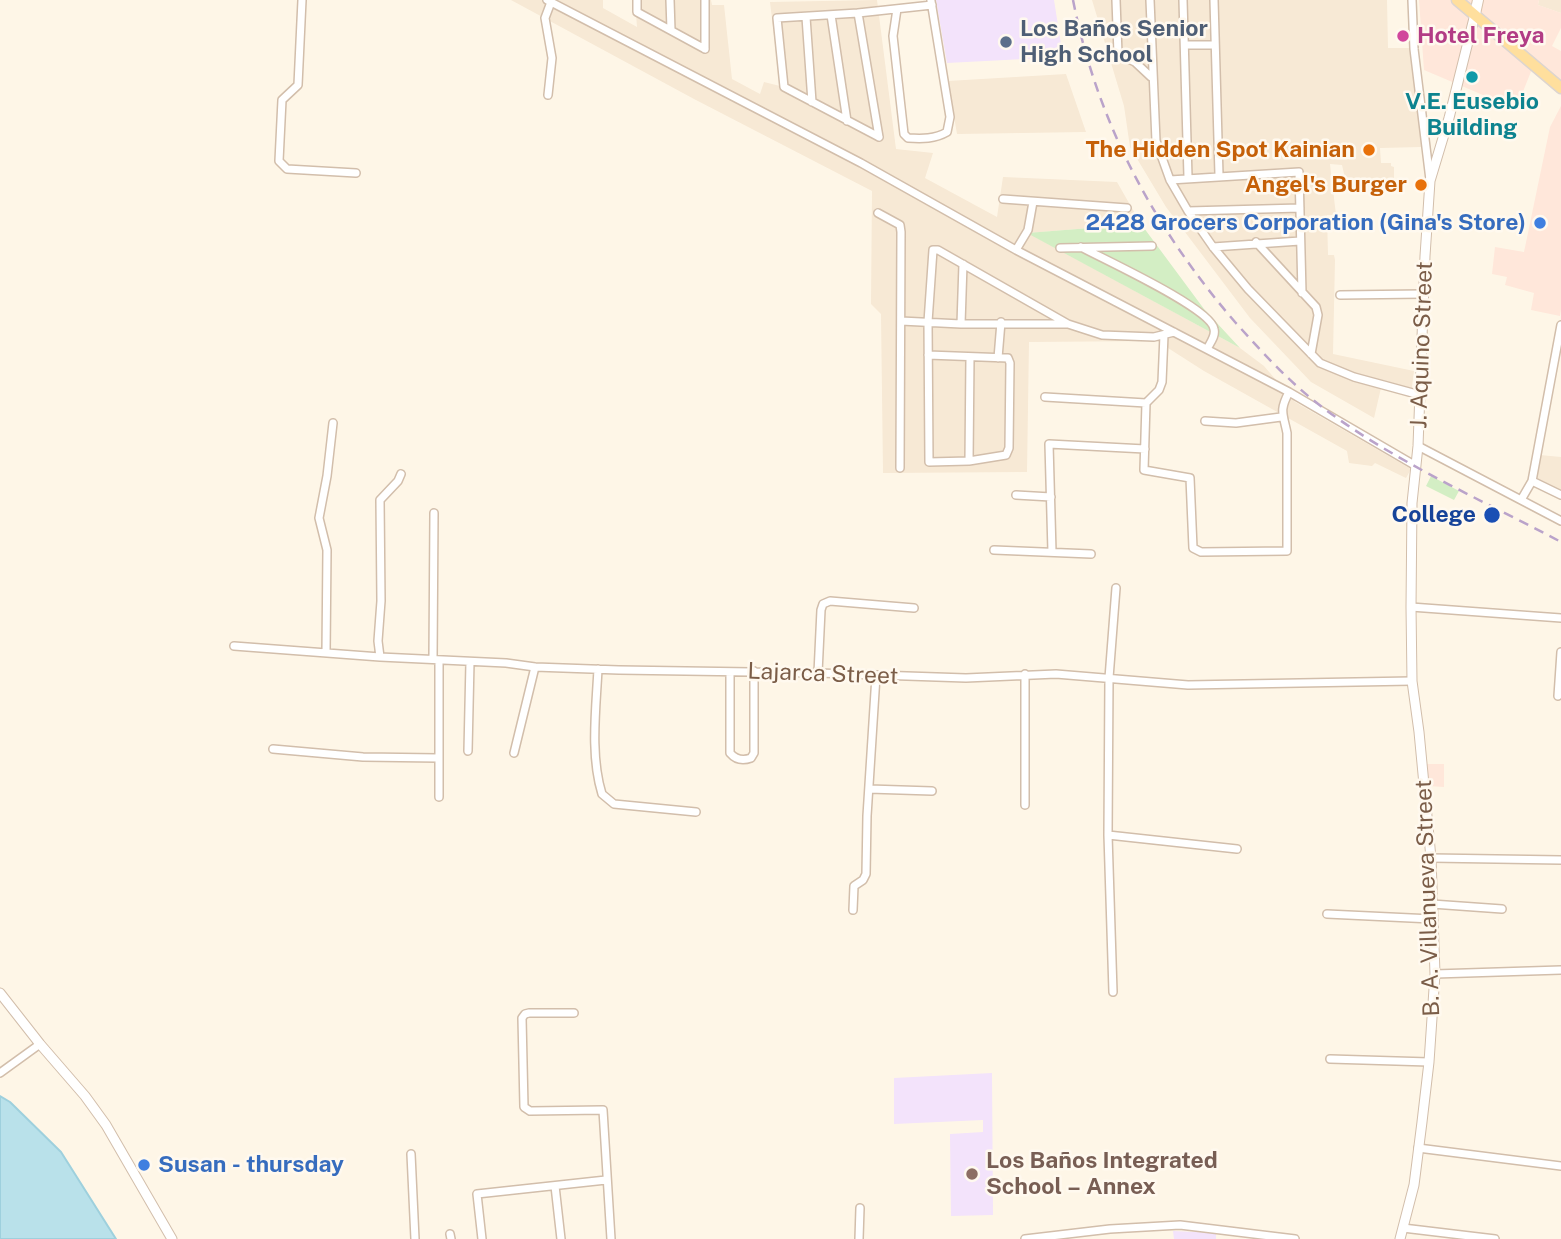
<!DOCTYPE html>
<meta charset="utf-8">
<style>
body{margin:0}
canvas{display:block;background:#fef6e7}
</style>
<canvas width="1561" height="1239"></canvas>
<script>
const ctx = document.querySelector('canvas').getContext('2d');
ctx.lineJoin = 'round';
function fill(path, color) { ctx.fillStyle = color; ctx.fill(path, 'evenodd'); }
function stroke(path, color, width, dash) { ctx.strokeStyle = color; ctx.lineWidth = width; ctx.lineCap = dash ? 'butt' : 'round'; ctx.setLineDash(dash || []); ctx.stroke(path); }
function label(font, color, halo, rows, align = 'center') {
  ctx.font = font + ' "Public Sans",sans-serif'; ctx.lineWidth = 5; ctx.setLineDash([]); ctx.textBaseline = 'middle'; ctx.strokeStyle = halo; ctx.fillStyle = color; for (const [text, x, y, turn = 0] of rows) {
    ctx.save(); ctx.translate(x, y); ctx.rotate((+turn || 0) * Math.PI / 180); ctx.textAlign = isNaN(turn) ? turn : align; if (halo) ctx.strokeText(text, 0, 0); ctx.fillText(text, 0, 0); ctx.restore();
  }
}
const residential = new Path2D(`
 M511,0h92v8l34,19 -2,-27h76l1,5h12l8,74 28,15 4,-12 16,4 -10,-84 107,-2 19,149 37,4 -8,25 72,39 6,-40 114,5 24,42 -113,9 212,115 24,18 31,36 116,67 -5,9 -31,-15 -3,3 -23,-3 -2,-12 -143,-80 -47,-30 -128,1 -2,130 -144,1 -2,-159 -10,-10 1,-113 -178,-92z
 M1092,0h295l1,48h24l10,99 -42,1 1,15h10v3l3,1v14l-49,-3 -3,-13 -12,-1 6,51h-9l1,40h6l1,5 -2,94 81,17 -3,23 -30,-6 -7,30 -63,-36 -61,-64 -84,-111 -36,-60 -6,-41z
 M1539,0h22v13l-23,-8z
 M1066,74l20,58 -129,2 -9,-53z
 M1540,455l21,2v40l-27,-14z`);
const commercial = new Path2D(`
 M1419,0h31l82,69 -16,40 -92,-39z
 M1464,0h75l-1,5 23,8v15l-9,18 9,5v30z
 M1561,106v203l-1,7 -29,-6 3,-17 -29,-8 2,-8 -15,-3 3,-27 29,5 26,-125z
 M1426,764h18v23l-16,-1z`);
const education = new Path2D(`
 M936,0h118l9,57 -116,6z
 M992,1073l1,142 -42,1 -1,-82 33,-2v-12l-89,4v-46z
 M1173,1231l43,2v6h-42z`);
const green = new Path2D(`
 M1141,224l63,85 36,39 -213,-115z
 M1431,476l28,15 -5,9 -28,-14z`);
const water = new Path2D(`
 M0,1096l10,6 51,50 55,87h-116z`);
const minor = new Path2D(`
 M302,0l-4,85 -16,15 -3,61 8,8 69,4
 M547,0l314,163 155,87 273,142 127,74
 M637,0v12l68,37
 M670,0l1,30
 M705,0v49
 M1116,0l2,54 17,8 16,15
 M1150,0l6,141 14,39 18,31 25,36 35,42 72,74 34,14 66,18
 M1183,0l5,177
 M1214,0l5,175
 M1412,0l2,49 16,131
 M897,9l-4,27 11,98 4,4c14,1 27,1 39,-6l3,-15 -19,-116
 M858,13l21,124
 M831,15l16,106
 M806,17l6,85
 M1185,45h30
 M548,95l4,-37 -7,-40 6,-16
 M879,137l-95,-50 -7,-69 81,-5 74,-8
 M1170,180l129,-8 3,121
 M1003,199l124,9
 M1188,211l112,-3
 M878,213l22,12 1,7 -1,236
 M1256,242l60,65 2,8 -7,39
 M1081,247c22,12 130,61 133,82 2,7 -4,14 -7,20
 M1213,247l87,-6
 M1060,248l92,-2
 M1016,250l12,-20 5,-28
 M1340,295l83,-1
 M901,321l60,3h106
 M961,324l2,-60
 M1164,335l-2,47 -3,8 -13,13 -2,67 46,8 3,70 8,4 86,-1v-118c-4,-20 -8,-22 2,-41
 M928,355l80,3 2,5 -1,85 -3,7 -37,6 -40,1 -1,-140 5,-72h5l130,74 34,11 52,2 20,-5
 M998,358l3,-36
 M1045,397l101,6
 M1205,421l31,2 45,-6
 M1418,446l143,75
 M969,461l1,-104
 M1532,481l29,14
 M1016,495l35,2
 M1521,500l11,-19 29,-156
 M994,550l97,4
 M1052,552l-3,-108 96,5
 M1411,607l150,11
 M234,646l146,11 126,6 29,4 84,3 199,3 148,5 90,-4 132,11 224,-4
 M326,653l1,-103 -8,-32 8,-42 6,-53
 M380,657l-2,-16 3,-40 -1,-101 18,-19 3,-7
 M433,659l1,-146
 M439,660v137
 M598,669c-2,40 -8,86 4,125l12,10 82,8
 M730,672v81c6,7 13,8 21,5l3,-5v-82
 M818,673l3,-63 2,-6 7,-3 84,7
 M1558,696l3,-44
 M273,749l90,8 75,1
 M468,751l2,-89
 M514,753l21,-86
 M869,789l63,2
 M1025,805v-131
 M1108,835l129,14
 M1431,858l130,2
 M1432,904l70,5
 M853,910l1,-24 9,-6 3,-6 1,-58 9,-140
 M1327,914l105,5
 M1435,974l126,-4
 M1113,992l-5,-157 1,-157 7,-90
 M574,1013h-45l-4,1 -3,4 2,89 6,4 73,-1 8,129
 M1330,1059l99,3
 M0,1073l40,-29
 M1418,1148l143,18
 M411,1154l4,85
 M555,1186l6,53
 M1403,1228l92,11
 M450,1234l1,5
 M482,1239l-5,-45 129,-14
 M859,1239l1,-31
 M1025,1239l85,-10 70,-4 115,14`);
const tertiary = new Path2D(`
 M0,993l40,51 45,52 21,29 66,114
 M1400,1239l14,-54 8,-63 7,-60 6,-88 -4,-116 -12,-126 -7,-51 -1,-74 1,-104 6,-57 7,-190 5,-75 19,-63 26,-104`);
const secondary = new Path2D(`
 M1475,14l3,-14`);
const primary = new Path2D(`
 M1457,0l104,88`);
const rail = new Path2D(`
 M1073,0c24,122 81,228 162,322 27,30 54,60 87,85 71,54 160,93 239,135`);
const markers = [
 [1403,36,7,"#d1479c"],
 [1006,42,7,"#5c6f8a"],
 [1472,77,7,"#0f9aa8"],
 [1369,150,7,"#e8710a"],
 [1421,185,7,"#e8710a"],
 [1540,223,7,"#3f7fe0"],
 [1492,515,9,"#1a4fb4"],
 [144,1165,7,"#3f7fe0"],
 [972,1174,7,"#8d6e63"]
];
const serviceNames = [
 ["Los Baños Senior",1020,29],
 ["High School",1020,55]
];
const hotelNames = [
 ["Hotel Freya",1417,36]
];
const cultureNames = [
 ["V.E. Eusebio",1472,102],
 ["Building",1472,128]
];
const foodNames = [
 ["The Hidden Spot Kainian",1355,150],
 ["Angel's Burger",1407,185]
];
const shopNames = [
 ["2428 Grocers Corporation (Gina's Store)",1526,223],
 ["Susan - thursday",158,1165,"left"]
];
const streetNames = [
 ["J. Aquino Street",1422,345,-88],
 ["Lajarca Street",823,674,2],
 ["B. A. Villanueva Street",1428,898,-92]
];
const transitNames = [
 ["College",1476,515]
];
const educationNames = [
 ["Los Baños Integrated",986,1161],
 ["School – Annex",986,1187]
];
fill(residential, '#f7e9d5');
fill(commercial, '#ffe7da');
fill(education, '#f3e3fb');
fill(green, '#d3eec4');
fill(water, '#b9e1ea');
stroke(water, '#9ed0dd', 2);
stroke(minor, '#d2beab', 10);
stroke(tertiary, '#d2beab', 11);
stroke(secondary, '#d8c1aa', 12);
stroke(primary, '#ddd5cf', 13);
stroke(minor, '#fff', 7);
stroke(tertiary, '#fff', 9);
stroke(secondary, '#fff', 10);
stroke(primary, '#ffdf9d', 10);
stroke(rail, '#baa3ca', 2.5, [10, 7]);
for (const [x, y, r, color] of markers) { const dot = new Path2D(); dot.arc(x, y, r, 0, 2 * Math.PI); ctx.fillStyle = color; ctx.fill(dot); stroke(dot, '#fff9ef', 2.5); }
label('bold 23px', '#4e5e75', '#fff9ef', serviceNames, 'left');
label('bold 23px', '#b23c85', '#fff9ef', hotelNames, 'left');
label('bold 23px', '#0d838f', '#fff9ef', cultureNames);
label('bold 23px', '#c56008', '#fff9ef', foodNames, 'right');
label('bold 23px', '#366cbe', '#fff9ef', shopNames, 'right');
label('23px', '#7b5d48', '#fff9ef', streetNames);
label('bold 23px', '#164399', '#fff9ef', transitNames, 'right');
label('bold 23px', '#785e54', '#fff9ef', educationNames, 'left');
</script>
